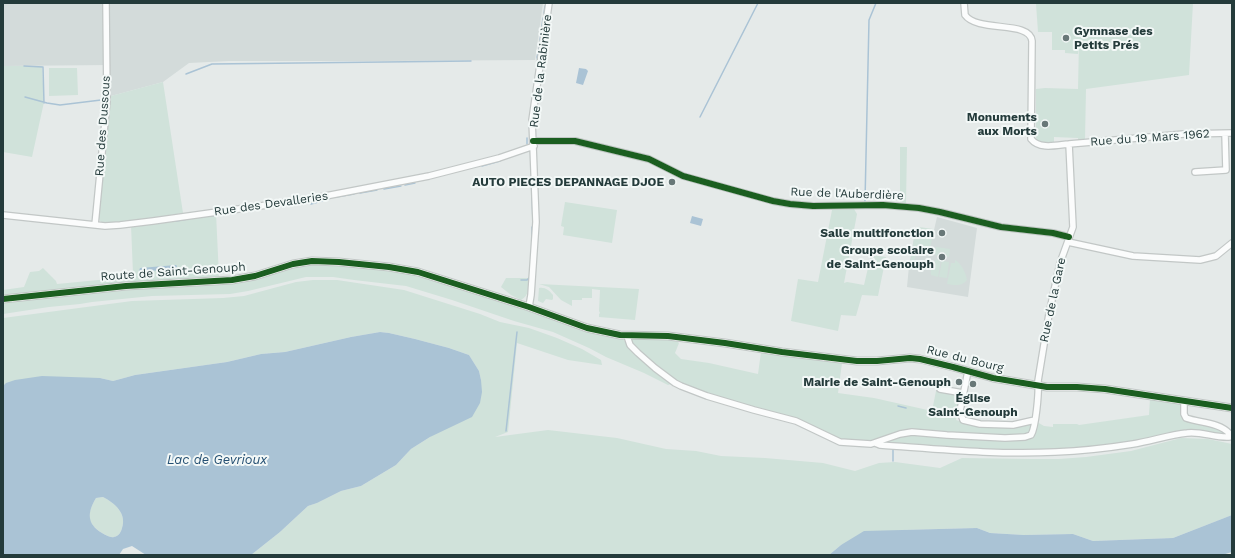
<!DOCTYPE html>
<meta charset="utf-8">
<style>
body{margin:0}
#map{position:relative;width:1235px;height:558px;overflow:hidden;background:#e5eae9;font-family:"Work Sans",sans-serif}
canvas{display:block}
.frame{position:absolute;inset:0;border:4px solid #243b3b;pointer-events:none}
</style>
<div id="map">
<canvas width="1235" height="558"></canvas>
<div class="frame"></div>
</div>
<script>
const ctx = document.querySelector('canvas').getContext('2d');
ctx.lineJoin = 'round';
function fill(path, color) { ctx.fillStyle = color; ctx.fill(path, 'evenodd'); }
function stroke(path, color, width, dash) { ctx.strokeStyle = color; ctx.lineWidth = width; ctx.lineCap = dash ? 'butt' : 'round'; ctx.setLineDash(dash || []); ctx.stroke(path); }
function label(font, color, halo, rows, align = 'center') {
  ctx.font = font + ' "Work Sans",sans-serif'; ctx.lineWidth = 4; ctx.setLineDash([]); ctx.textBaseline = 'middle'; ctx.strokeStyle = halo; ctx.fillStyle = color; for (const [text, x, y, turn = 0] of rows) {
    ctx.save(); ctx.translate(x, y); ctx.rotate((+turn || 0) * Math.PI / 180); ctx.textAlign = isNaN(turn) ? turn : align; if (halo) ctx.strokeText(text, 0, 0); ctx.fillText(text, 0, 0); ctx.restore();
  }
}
const built = new Path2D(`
 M3,3h540l-8,57 -159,1h-147l-40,2 -26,19 -52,14 -1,-31 -107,1z
 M937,217l40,11 -9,69 -61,-10 2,-21 6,-34 19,-2z`);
const green = new Path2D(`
 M1018,3h175l-4,72 -103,14 -1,51 -7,1v-3l-24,-1v5h-16l-2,-3v-50l9,-1 33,1 1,-48 -1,13 -13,-1v-3h-13v-18h-14l-2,-28h-18z
 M3,66h39l2,36 -12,55 -29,-5z
 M49,68h28l1,27 -29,1z
 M163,82l20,131 -51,9 -29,1 -3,-2 -2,-6 13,-119z
 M900,147h7l-1,56 -6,-1z
 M565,202l52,8 -5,33 -49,-8 1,-8 -3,-1z
 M854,209l3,5 -13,69 3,-1 17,3 7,-30 15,2 -8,39 -16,-1 -6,21 -15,-1 -3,16 -47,-10 7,-42 20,3 14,-72z
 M216,213l3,64 -85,5 -131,14v-6l21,-3 6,-15 9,-1 4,-3 13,13 1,3 62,-6 14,-4 -2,-49z
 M919,227l14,2 1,2 -5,21c-11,-2 -15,5 -17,15l-2,-2 5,-33z
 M936,247l14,2 -1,8 -14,-2z
 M937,259h4l-3,18 -7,-2c-1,-7 1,-12 6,-16z
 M955,260c6,3 11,13 12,20 -6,7 -12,5 -20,4l4,-21h4z
 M942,261l7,1 -2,16 -8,-1z
 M310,265h21l35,3 52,7 204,63 9,11 40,35 -3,1 -24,-12 -38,-16 -17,-9 -36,-16 -39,-11 -62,-21 -46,-14 -52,-6 -21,-3h-27l-58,14 -18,3 -78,2 -60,6 -12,2 -31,3 -46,7v-12l128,-14 110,-5 36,-10c9,-6 23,-7 33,-8z
 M506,278h23c-1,9 1,17 -8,22l-10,-5 -10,-8z
 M313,280h24l67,10 76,24 20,8 29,6 28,10 25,11 19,11 1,5 -34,-5 -51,-17 -9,89 -13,5 53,-7 69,8 49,11 30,2 25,5 44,2 58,5 32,8 24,-8 16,-1 45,6 22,-10 69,1h28l27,-2 45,-6 50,-13 27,1 24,5v71l-59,23 -80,3 -20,-7 -49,1 -34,-2 -13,-5 -75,2 -61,15 -12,10h-578l29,-23 28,-26 9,-3 24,-12 20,-5 35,-21 15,-16 19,-12 51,-57 -2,-9 -10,-16 -20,-7 -34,-9 -26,-6 -9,-1 -29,5 -66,15 -24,2 -34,8 -92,13 -22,6 -13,-3 -97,8v-68l129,-17 91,-3 21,-2 52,-14z
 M539,284l100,5 -4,31 -36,-3v-3l1,-1 -1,-2 1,-21 -8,-1v9h-10v2h-10v6l-11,-6 -12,-13z
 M539,288c6,-1 10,2 14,7v4l-1,1 -6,-1 -3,4 -5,-2z
 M633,339h42l4,4 -4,10 6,6 28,4 49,11 3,-22 81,11 -4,30 36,5 58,13 4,-20h4l18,3 2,2 -4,24 7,2c22,3 47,9 68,1l2,2 -4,9 -5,2 -73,-2 -40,-4 -35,10 -10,2 -18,-1 -14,-3 -24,-14 -14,-6 -73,-20 -39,-13 -12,-7 -34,-25 -7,-13z
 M1150,398l31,4 1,2v13l3,2 36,10 7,7 -24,-4 -98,15 -93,4 -134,-7 27,-11 120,6 8,-3 2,-5 1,-9 7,4 9,1v-3h24l2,1 70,-10z
 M103,497c12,6 24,17 19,31 -1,4 -3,8 -8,9 -4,1 -8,-2 -12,-4 -16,-10 -15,-20 -6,-35z`);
const water = new Path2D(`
 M579,68l7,1 2,2 -5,14 -7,-2z
 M692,216l11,3 -2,7 -11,-3z
 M176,265l1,1 -1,4 -37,1 1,-3z
 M380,332l9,1 26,6 34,9 20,7 10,16 2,9 1,12 -2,11 -8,14 -42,20 -19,12 -15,16 -35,21 -20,5 -24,12 -9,3 -28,26 -29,23h-105l-14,-9 -9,3 -4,6h-116v-169l3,-3 9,-3 27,-4 58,2 13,3 22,-6 92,-13 34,-8 24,-2 66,-15zM103,497c12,6 24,17 19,31 -1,4 -3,8 -8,9 -4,1 -8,-2 -12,-4 -15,-9 -15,-20 -6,-35z
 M1232,515v37l-10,3h-393l12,-10 23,-14 113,-3 13,5 34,2 49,-1 20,7 80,-3z`);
const stream = new Path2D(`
 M544,13l1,-7
 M540,40l3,-22
 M538,61l-1,-4 3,-12
 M24,66l19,1 1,36
 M186,74l26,-10 259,-3
 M25,97l22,6 13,2 41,-5
 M700,117l58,-114
 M529,127v-6
 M527,144v-6
 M482,166l18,-5
 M405,185l10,-2
 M384,189l17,-3
 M360,193l17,-3
 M336,197l18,-3
 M532,197l1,25
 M865,201l4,-181 7,-17
 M311,204l18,-5
 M199,217l19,-2
 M176,221l12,-2
 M532,246v-19
 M521,280h6l3,-3
 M898,406l8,2
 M506,431l11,-99
 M893,450v11`);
const minor = new Path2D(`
 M533,141h42l74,18 34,17 90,25 17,3 23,2 70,-1 36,3 21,4 61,15 52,6 16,4
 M1069,144l115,-10 48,-1
 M1195,172l31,-2 -1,-36
 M3,215l102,11 15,-1 33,-4 157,-22 119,-23 70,-18 35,-12
 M95,225l12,-124 -1,-98
 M1068,242l65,14 67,4 16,-4 16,-13
 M529,307l2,-12 5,-73 -4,-102 17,-117
 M627,336l3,9 8,8 17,15 20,15 6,3 26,10 47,14 42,11 44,21 31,2 29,-10 12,-2 35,3 58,3 20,-1 6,-2c5,-8 8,-43 7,-54l11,-67 11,-51 13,-36 -4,-83c-12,1 -29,6 -38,-5l1,-98c-2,-21 -54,-8 -67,-26l-1,-12
 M968,371l-8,40 3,9 17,4 33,1 22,-5
 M940,389l23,4
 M1184,401v13l2,4c14,5 33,4 44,16v2l2,1
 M875,443l5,2c58,4 117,10 175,7 26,-1 53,-4 78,-8 18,-3 36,-9 54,-11 14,-2 28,5 42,4l1,-1`);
const tertiary = new Path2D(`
 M3,299l123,-13 106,-6 23,-4 38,-12 19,-3 27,1 50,5 29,5 111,35 58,21 33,7 48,1 57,7 57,9 75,9h20l33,-3 10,1 33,8 40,11 54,9h30l28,2 127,19`);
const cycleway = new Path2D(`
 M533,141h42l74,18 34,17 90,25 17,3 23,2 70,-1 36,3 21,4 61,15 52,6 16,4
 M3,299l123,-13 106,-6 23,-4 38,-12 19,-3 27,1 50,5 29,5 111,35 58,21 33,7 48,1 57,7 57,9 75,9h20l33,-3 10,1 33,8 40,11 54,9h30l28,2 127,19`);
const markers = [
 [1066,38,4,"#687878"],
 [1045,124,4,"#687878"],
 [672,182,4,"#687878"],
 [942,233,4,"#687878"],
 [942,257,4,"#687878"],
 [959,382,4,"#687878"],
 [973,384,4,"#687878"]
];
const poiNames = [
 ["Gymnase des",1074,31,"left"],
 ["Petits Prés",1074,45,"left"],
 ["Monuments",1037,117],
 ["aux Morts",1037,131],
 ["AUTO PIECES DEPANNAGE DJOE",664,182],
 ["Salle multifonction",934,233],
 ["Groupe scolaire",934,250],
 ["de Saint-Genouph",934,264],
 ["Mairie de Saint-Genouph",951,382],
 ["Église",973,398,"center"],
 ["Saint-Genouph",973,412,"center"]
];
const streetNames = [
 ["Rue de la Rabinière",541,71,-83],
 ["Rue des Dussous",103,126,-86],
 ["Rue du 19 Mars 1962",1150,138,-4],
 ["Rue de l'Auberdière",847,194,2],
 ["Rue des Devalleries",271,204,-8],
 ["Route de Saint-Genouph",173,272,-4],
 ["Rue de la Gare",1053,300,-78],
 ["Rue du Bourg",965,359,14]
];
const waterNames = [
 ["Lac de Gevrioux",217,460]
];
fill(built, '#d3dbda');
fill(green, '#d0e2da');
fill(water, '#aac3d5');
stroke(stream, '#aac3d5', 1.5);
stroke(minor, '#c2c7c6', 8);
stroke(tertiary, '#c2c7c6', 9);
stroke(minor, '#fbfcfc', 5.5);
stroke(tertiary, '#fbfcfc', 7);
stroke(cycleway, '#1b5e20', 6);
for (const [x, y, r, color] of markers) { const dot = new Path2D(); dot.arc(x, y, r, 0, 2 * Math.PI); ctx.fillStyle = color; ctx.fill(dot); stroke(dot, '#f3f8f7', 1.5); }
label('bold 12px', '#243b3b', '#f3f8f7', poiNames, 'right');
label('12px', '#243b3b', '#f3f8f7', streetNames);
label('italic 13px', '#244f72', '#f3f8f7', waterNames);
</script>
